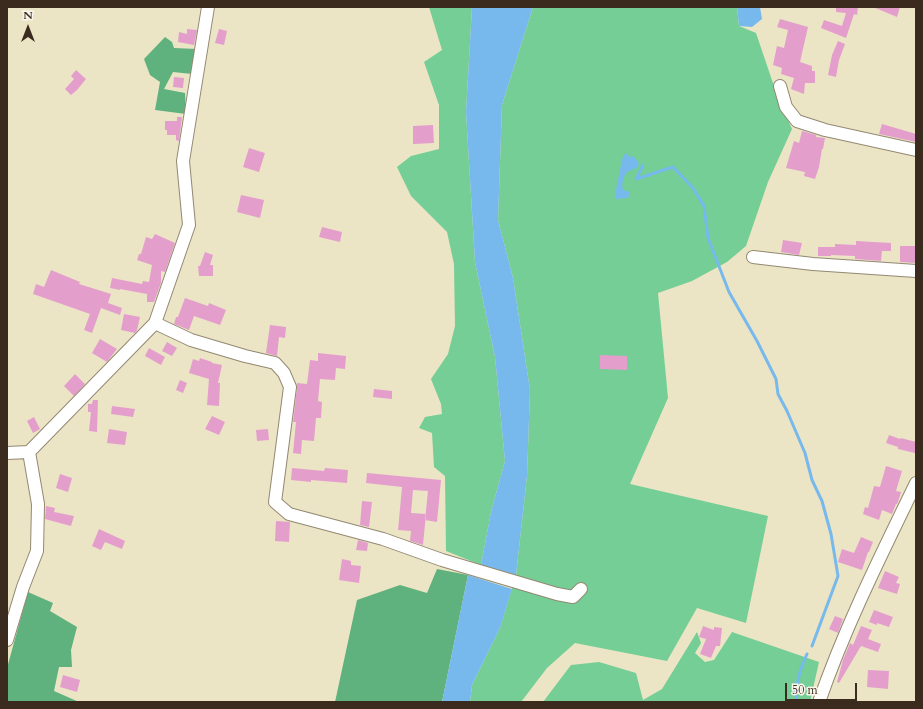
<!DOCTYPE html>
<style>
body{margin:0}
#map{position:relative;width:923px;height:709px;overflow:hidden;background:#ebe5c6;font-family:Cardo,serif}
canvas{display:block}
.frame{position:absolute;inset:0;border:8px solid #3b2a1e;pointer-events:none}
.north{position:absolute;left:8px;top:8px;width:40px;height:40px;-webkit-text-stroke:3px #fbf7ec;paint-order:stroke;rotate:0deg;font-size:11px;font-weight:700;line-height:16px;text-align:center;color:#3b2a1e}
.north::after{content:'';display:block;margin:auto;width:14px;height:18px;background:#3b2a1e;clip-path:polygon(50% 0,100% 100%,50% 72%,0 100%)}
.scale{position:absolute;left:785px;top:683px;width:72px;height:18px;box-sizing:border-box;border:2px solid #3b2a1e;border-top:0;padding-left:5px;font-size:12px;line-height:14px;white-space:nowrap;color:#3b2a1e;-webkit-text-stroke:3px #fbf7ec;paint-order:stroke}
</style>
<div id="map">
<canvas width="923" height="709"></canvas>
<div class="frame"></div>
<div class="north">N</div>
<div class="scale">50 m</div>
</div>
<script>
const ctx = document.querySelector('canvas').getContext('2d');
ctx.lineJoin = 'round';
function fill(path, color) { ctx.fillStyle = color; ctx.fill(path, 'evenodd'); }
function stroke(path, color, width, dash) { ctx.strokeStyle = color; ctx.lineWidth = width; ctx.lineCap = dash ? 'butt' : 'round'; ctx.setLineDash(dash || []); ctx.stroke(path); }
const green = new Path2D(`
 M429,7h43l-6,105 9,150 20,95 10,104 -14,51 -10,53 -35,-14 -1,-75 -11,-9 -2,-34 -13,-5 6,-11 17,-3 -1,-10 -10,-25 17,-25 7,-28 -1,-62 -7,-32 -36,-36 -14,-29 14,-11 28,-7v-44l-15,-43 18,-12z
 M533,7h204l2,19 17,7 21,62 15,34 -24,53 -22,64 -19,16 -35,19 -34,12 10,105 -38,86 138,32 -22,107 -49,-15 -30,53 -92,-18 -28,25 -26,34h-51l2,-17 28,-57 16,-53 11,-99 3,-86 -17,-112 -15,-58 4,-115z
 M697,632l4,11 -6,10 10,9 9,-2 18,-28 87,30 -9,40h-267l28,-37 28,-3 37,11 7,27 19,-11z`);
const forest = new Path2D(`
 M165,37l7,5 2,6 23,1 -5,25 -19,-2 -9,17 21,4 1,21 -31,-4 5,-28 -10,-7 -6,-16z
 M437,569l31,6 -26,127h-107l22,-102 43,-15 27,8z
 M28,592l25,11 -3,8 27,16 -6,23 1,17h-13l-5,24 25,11h-72v-34z`);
const water = new Path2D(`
 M472,7h61l-31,98 -4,115 15,58 17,112 -3,86 -11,99 -35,-10 10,-53 14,-51 -10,-104 -20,-95 -9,-150z
 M737,7h23l2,12 -10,8 -13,-1z
 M627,153l2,4 4,-1 6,7 -2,5c-2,1 -4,1 -6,2 -7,2 -10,13 -8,20l7,2 -2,6 -12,1c-1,-10 2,-19 4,-28 1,-6 1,-10 4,-16z
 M468,575l44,14 -12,39 -28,57 -2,17h-28z`);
const stream = new Path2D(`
 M643,165l-7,14 37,-12 20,21 11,18 4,32 21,54 28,49 19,38 2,15 9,17 18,42 7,27 10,21 9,33 7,42 -26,70
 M798,702l-3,-9 6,-25 6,-14`);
const building = new Path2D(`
 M836,7h22l-1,8 -3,-1 -8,24 -25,-10 3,-8 18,6 4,-13 -10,-1z
 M873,7h27l-3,10z
 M780,19l28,8 -8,35 12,4v5h3v12h-10l-1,11 -13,-5 3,-11 -13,-4 1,-6 -9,-3 4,-19 7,2 4,-18 -11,-3z
 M187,29l10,1 -3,15 -16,-3 1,-10 8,2z
 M219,29l8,2 -3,14 -9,-2z
 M838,41l7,3 -6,16 -3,17 -8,-2 4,-20z
 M76,70l10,9 -9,11 -6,5 -6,-6 9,-10 -3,-3z
 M174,77l10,1 -1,10 -10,-1z
 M177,117h5l-3,24 -3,-1v-5h-9v-5h-2v-9h12z
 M882,124l34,10v8l-37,-8z
 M433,125l1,18 -21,1v-18z
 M802,131l14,4v2l9,1 -2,11h-1l-3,18 -4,12 -11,-3 1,-4 -19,-4 8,-27 5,2z
 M249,148l16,5 -6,19 -16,-5z
 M241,195l23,5 -4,18 -23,-6z
 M322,227l20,5 -2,10 -21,-5z
 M155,234l20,9 -10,29 -4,-1v12l-7,19h-7v-8l-27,-5v1l-10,-2 2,-10 30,6 1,-3 6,1 3,-17 -15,-5 2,-6h2l5,-17 6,2z
 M783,240l19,3 -3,12 -18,-3z
 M856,241l35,2v8h-9l-1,10 -26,-2v-3l-24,-1v1h-13v-9h17v-3l21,1z
 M900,246h16v17l-16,-1z
 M205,252l8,3 -3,10h3v11h-14l-1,-10h2z
 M51,270l29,12 -1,2 32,10 -3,9 14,5 -2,7 -19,-7 -9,25 -8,-3 6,-16 -57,-20 3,-10 8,3z
 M185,298l23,8 1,-3 17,7 -6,15 -26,-9 -5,14 -15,-6 2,-7h2z
 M124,314l16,3 -3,13 -2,3 -14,-3z
 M270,325l16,2 -1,11 -6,-1 -2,19 -11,-3z
 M100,339l17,10 -10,13 -15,-9z
 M167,342l10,6 -5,8 -10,-5z
 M149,348l16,9 -4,8 -16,-9z
 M318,353l28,3 -1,13 -9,-1 -1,12 -15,-1 -2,22 4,1 -1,16h-5l-2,23 -12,-1 -1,14 -8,-1 3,-31h-3l4,-34v-5l10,1 3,-24 8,1z
 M600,355l27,1v14l-27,-1z
 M200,358l12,4v1l10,2 -4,18h2l-1,23 -12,-1 2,-26 -20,-6 4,-14 6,2z
 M75,374l10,10 -11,12 -10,-10z
 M180,380l7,3 -4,10 -7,-3z
 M374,389l18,2v8l-19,-2z
 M93,400h5l-1,32 -8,-1 2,-19h-3v-8h4z
 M112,406l23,3 -2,8 -22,-3z
 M212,416l13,6 -6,13 -14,-6z
 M34,417l6,12 -7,4 -6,-12z
 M109,429l18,3 -2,13 -18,-2z
 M268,429l1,11 -12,1 -1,-11z
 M889,435l11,4 1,-1 15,4 -1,11 -17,-4v-2l-12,-4z
 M886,466l16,5 -6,20 5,1 -3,10 -1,2h-1l-4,10 -10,-4 -3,10 -16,-6 2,-7 3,1 6,-22 6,1z
 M292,468l32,3 1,-3 23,2 -1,13 -36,-3v2l-20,-2z
 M367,473l74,7 -4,42 -12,-2 3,-29 -15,-1 -2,23 15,1 -3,31 -13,-4 1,-10 -13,-1 4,-43 -36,-4z
 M60,474l12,4 -4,14 -12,-4z
 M362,501l10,1 -3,25 -9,-2z
 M46,506l9,2 -1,4 20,4 -3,10 -26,-7z
 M276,521l14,1 -1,20 -14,-1z
 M99,529l26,12 -3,8 -17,-7 -4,8 -9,-4z
 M861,537l12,5 -4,10h-1l-6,18 -24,-8 4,-13 12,4z
 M358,540l10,3 -1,8 -11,-1z
 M342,559l9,2v4l10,1 -2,17 -20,-3z
 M885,571l14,6 -3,6 4,1 -3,10 -19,-6z
 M874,610l19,7 -4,10 -12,-4v2l-8,-3z
 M835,616l8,3 -5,14 -9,-4z
 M703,626l11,4v-3l8,1 -2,18h-4l-5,12 -11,-4 6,-15 -7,-2z
 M861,626l11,4 -4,9 13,5 -3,8 -17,-6 -22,37 -2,-1 6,-22 7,-17 3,2z
 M868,670l21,1 -1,18 -21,-2z
 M63,675l17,5 -3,12 -17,-5z`);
const minor = new Path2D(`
 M780,86l6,21 11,14 28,9 91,20
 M753,257l60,7 103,7
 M155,323l36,17 54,16 30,7 9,10 6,14 -15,115 14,12 94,25 59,21 115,34 16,3 8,-8
 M7,453l22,-1 126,-129 34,-98 -6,-64 25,-154
 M7,640l16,-53 14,-36 1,-47 -9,-52
 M819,702c26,-75 62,-147 97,-219`);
fill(green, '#74ce95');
fill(forest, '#5fb17e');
fill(water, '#77b9ec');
stroke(stream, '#77b9ec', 3);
fill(building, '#e49ecc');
stroke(minor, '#938872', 14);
stroke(minor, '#fff', 12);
</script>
